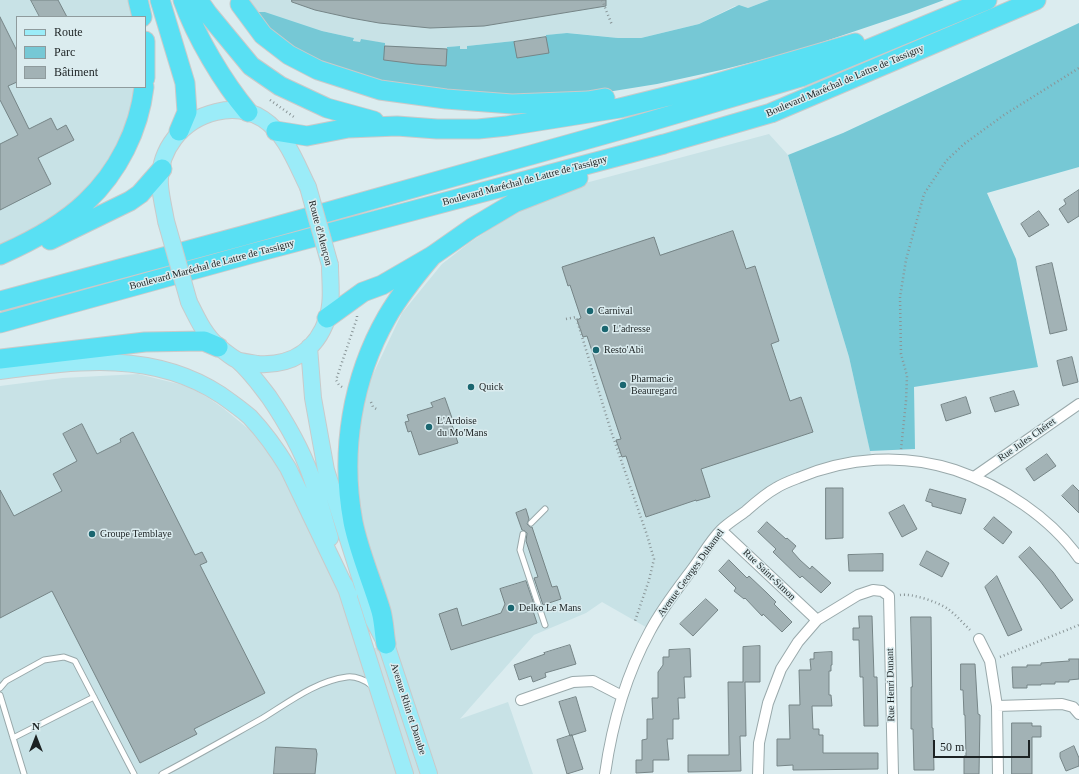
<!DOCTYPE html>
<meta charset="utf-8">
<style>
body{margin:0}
#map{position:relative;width:1079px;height:774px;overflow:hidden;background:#dbecef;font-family:Georgia,serif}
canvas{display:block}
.legend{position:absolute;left:16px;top:16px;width:130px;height:72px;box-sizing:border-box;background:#dbecef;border:1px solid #8f9b9d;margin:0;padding:5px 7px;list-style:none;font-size:12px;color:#1c2223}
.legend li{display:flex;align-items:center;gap:8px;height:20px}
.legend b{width:20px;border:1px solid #8f9b9d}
.north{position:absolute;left:16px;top:718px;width:40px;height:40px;-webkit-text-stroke:3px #dbecef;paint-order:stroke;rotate:0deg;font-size:11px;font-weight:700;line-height:16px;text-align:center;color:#1c2223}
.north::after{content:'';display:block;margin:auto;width:14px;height:18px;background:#1c2223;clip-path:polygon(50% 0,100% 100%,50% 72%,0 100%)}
.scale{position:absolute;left:933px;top:740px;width:97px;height:18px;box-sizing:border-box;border:2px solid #1c2223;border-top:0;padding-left:5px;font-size:12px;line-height:14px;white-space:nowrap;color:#1c2223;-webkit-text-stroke:3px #dbecef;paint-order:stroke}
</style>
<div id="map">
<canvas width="1079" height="774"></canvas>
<ul class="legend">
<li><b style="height:5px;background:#9becf8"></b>Route</li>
<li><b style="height:11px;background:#76c8d5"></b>Parc</li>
<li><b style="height:11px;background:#a2b2b5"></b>Bâtiment</li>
</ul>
<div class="north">N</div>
<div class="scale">50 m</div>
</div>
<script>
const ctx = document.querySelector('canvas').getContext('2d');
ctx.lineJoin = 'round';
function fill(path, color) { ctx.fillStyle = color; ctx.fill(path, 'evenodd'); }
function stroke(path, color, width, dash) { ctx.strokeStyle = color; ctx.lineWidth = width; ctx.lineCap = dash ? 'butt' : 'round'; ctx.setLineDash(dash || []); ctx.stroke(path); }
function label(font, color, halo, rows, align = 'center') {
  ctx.font = font + ' Georgia,serif'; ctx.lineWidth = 3; ctx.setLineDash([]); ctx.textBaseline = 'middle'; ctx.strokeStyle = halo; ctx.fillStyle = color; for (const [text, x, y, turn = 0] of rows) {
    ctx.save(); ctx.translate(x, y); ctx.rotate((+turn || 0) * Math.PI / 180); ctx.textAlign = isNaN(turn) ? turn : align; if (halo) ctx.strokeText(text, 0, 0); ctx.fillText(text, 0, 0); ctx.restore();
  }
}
const built = new Path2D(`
 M0,0h129l4,17h-116v70h120l-5,38 -35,58 -28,24 -26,17 -43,20z
 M238,0h531l-21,8 -13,-2 -36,18 -58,14h-23l-49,-5 -23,2 3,18 -32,5 -3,-17 -47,5v7l-7,1 -1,-8 -12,1 -1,19 -62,-6 1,-17 -24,-3 -1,7 -7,-2 1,-7 -32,-7 -57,-19h-8z
 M769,134l19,21 61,202 23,102 -96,28 -55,43 -70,100 -49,-28 -16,11 -52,22 -74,84 48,-17 25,72h-533v-388l63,-8 75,-4 49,12 20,11 16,11 28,23 19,25 11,17 29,54 30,69 19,56 35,-9 -40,-135v-67l12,-52 36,-76 40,-49 27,-21 53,-35 56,-23z`);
const green = new Path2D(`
 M769,0h175l-35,13 -113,38 -75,19 -64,14 -62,10 -68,2 -141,-10 -97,-37 -35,-35 3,-2h8l57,19 32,7 -1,3 7,1 1,-3 24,4v3l62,3v-2l13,-1v3h7v-3l47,-5 1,1 31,-5v-2l21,-2 51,5h23l58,-14 40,-19 9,3z
 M1079,23v144l-92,26 29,66 22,108 -124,20 1,62 -45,2 -21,-94 -61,-202 55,-22z`);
const building = new Path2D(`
 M31,0h27l9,17h-27z
 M292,0h314v6l-122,20 -54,2 -51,-5 -28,-5 -36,-8 -23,-8z
 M0,17l17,34v31l-9,4 21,43 22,-11 6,12 9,-5 8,15 -36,18 13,26 -51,26v-66l18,-9 -18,-35z
 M546,37l3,16 -32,5 -3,-16z
 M385,46l62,3 -1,17 -30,-2 -32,-4z
 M1079,190v26l-11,7 -9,-14 7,-5 -2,-4z
 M1039,211l10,14 -20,12 -8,-13z
 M733,231l13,38 9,-3 24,75 -8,3 19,57 11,-4 12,35 -112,37 9,28 -14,4v-1l-50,17 -20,-61 -4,1 -6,-17 5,-1 -34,-103 -4,1 -6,-17 4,-2 -11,-33 -2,1 -6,-19 92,-30 6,18z
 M1052,263l15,67 -17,4 -14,-67z
 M1072,357l6,25 -15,4 -6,-25z
 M1014,391l5,14 -24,7 -5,-14z
 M966,397l5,16 -25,8 -5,-16z
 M445,398l7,20 -2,1 8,24 -39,12 -8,-24 -3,1 -3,-10 4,-1 -2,-6 26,-8 -2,-4z
 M82,424l15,30 24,-12 -1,-3 13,-7 62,123 7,-3 5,10 -7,3 65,128 -71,36 3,5 -57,29 -88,-172 -52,27v-128l14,26 48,-25 -9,-17 24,-13 -14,-27z
 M1047,454l9,12 -22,15 -8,-12z
 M1073,485l6,6v22l-17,-17z
 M826,488h17v50l-17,1z
 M930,489l36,10 -5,15 -29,-8v-3l-6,-2z
 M904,505l13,24 -15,8 -13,-24z
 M526,509l3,10 -2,5 3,3h2l20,60 5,-1 4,13 -18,6 -9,-27 4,-1 -12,-36 1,-8 -2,-2 -3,-1 -6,-17z
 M994,517l18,15 -9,12 -19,-15z
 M767,522l19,17 1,-1 9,8 -4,5 8,9 10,9 2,-3 19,17 -10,10 -19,-17 -2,2 -27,-26 3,-3 -18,-17z
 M1030,547l23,25 20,28 -12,9 -21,-28 -21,-24z
 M927,551l22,12 -7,14 -22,-12z
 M883,554v17h-34l-1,-16z
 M729,560l18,18 2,-2 18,17 9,9 -2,2 18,18 -10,10 -19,-18 -1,2 -17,-18 -1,1 -10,-8 2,-3 -17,-17z
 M997,576l25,54 -14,6 -23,-49z
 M526,581l9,26 -3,1 5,15 -86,27 -12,-36 18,-6 5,18 39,-13 4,-9 -5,-15z
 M706,599l12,11 -25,26 -13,-12z
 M859,616h13l2,61h3l1,49h-14l-1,-49h-3l-1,-37h-6v-12h6z
 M911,617h20l1,111h1l1,42h-20l-1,-41h-2v-42h1z
 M570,645l6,19 -31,9 1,4 -13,5 -2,-6 -12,4 -5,-15 31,-11 -1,-1z
 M760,646v36h-15l1,54h-6l1,35 -53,1v-17h41l-1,-73h15v-35z
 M690,649l1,28h-7l1,21h-7l1,21h-6v20h-6l2,21h-16v12l-17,1v-13h6v-20l5,-1v-20h6l-1,-21h6v-26l5,-7v-8h6v-7z
 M832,652v13h-1v6h-2v24h2l1,11h-20l1,23h6v6h4v18h55v16l-85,1v-5l-16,1v-27h13l-1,-34h11l-1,-35h12l-1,-11h4v-6z
 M1069,659h10v20l-10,1v2h-14v2h-14v1h-14v3h-14l-1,-21h15v-2h14v-2l28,-2z
 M961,664h14l3,50 2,1 -1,59h-15v-18h2l-1,-41h-1l-1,-25h-2z
 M576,697l10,34 -16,5 -11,-34z
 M1012,723h20v3h9v11h-9v37h-20z
 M572,735l11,34 -16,5 -10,-34z
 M1074,746l5,12v8l-13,5 -6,-14v-4z
 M276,747l40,2 1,5 -2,20h-41z`);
const path = new Path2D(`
 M602,0l10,25
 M270,100l24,17
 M566,319l10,-2 35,114 36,104 7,24 -5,21 -14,41
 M342,387l-3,-2 -3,-5 21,-62v-2
 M371,402l2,5 5,3
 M901,449l5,-48 1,-25 -6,-22 -1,-57 6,-37 18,-66 22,-33 18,-17 40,-29 75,-47
 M900,595c12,-2 38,7 48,14 8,6 16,15 23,22
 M1000,657l79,-32`);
const lane = new Path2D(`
 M531,523l14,-14
 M523,534l-3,16 25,75
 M0,688l6,-7 38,-21 20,-3 11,4 59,113
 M0,695l24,79
 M13,738l81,-41
 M162,774c34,-18 67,-37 101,-56 26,-16 53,-37 84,-41 8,-1 19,3 25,9`);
const street = new Path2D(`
 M974,477l105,-73
 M721,530l96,90
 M979,639l11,22 7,45 1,68
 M521,700l52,-18 20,-1 29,15
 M997,706l65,-2 11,3 6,7
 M605,774c7,-50 21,-99 45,-143 12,-23 28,-43 43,-63 9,-12 17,-27 28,-38 7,-7 17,-13 25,-19 9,-8 19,-17 30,-23 6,-4 14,-7 22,-10 50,-21 105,-25 157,-8 47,16 95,47 124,88
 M758,774l1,-31 9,-40 13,-34 17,-27 19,-22 41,-25 15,-5 9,1 7,5 4,178`);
const primary = new Path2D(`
 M166,221c-2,-12 -5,-23 -6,-36 -2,-35 22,-65 56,-73 16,-4 33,-2 47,7 23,15 33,44 45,68
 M189,302c8,16 16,34 30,45 6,5 12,10 18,13 6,2 15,3 21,4 33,2 58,-13 69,-45 6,-17 3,-37 3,-54
 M309,347l4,51 13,72 48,151 12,23 43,130
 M237,360c13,11 22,24 32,37 17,25 32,51 42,79 7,20 13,42 19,62
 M0,371c76,-10 153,-21 221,24 10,7 20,14 29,22 15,16 27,33 38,51l61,127
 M345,585l60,189`);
const highway = new Path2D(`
 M138,0l4,17
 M160,0l25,83 2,29 -8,19
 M183,0c13,37 40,82 65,112
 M198,0l10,14 43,52 29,20 47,22 47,13
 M240,4l23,31 26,20 29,15 62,20 66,9 66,5 76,-3 17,-3
 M145,41v37
 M276,131l31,5 41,-8 49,-2 40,3h41l29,-3 113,-18 77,-19 158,-46
 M50,240l80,-39 10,-7 22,-25
 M0,255c30,-13 62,-30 86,-53 32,-30 53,-72 58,-115
 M0,301l242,-65 396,-111 163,-48 186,-77
 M327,318l36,-26 19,-7 50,-29 40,-28 42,-25 64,-25
 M0,323l250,-69 414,-110 107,-31 265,-113
 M0,359l145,-17 59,-1 14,6
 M386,644c-2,-11 -2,-22 -5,-33 -9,-30 -22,-59 -28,-89 -13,-70 -1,-144 34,-205 12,-21 29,-42 45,-61`);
const primaryBridge = new Path2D(`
 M308,187l22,78
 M166,221l23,81`);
const markers = [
 [590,311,4,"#1a6670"],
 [605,329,4,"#1a6670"],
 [596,350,4,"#1a6670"],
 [623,385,4,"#1a6670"],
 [471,387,4,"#1a6670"],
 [429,427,4,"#1a6670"],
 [92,534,4,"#1a6670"],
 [511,608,4,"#1a6670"]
];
const streetNames = [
 ["Boulevard Maréchal de Lattre de Tassigny",845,81,-23],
 ["Boulevard Maréchal de Lattre de Tassigny",525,181,-15],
 ["Route d'Alençon",320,233,75],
 ["Boulevard Maréchal de Lattre de Tassigny",212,265,-15],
 ["Rue Jules Chéret",1027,440,-35],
 ["Avenue Georges Duhamel",691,573,-54],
 ["Rue Saint-Simon",769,575,44],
 ["Rue Henri Dunant",891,685,-91],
 ["Avenue Rhin et Danube",408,709,72]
];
const poiNames = [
 ["Carnival",598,311],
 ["L'adresse",613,329],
 ["Resto'Abi",604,350],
 ["Pharmacie",631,379],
 ["Beauregard",631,391],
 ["Quick",479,387],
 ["L'Ardoise",437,421],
 ["du Mo'Mans",437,433],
 ["Groupe Temblaye",100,534],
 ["Delko Le Mans",519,608]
];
fill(built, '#c8e2e6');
fill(green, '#76c8d5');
fill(building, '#a2b2b5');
stroke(building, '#768587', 1);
stroke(lane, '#99a9ab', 7);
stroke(street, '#99a9ab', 12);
stroke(primary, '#c9caca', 18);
stroke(highway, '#c9caca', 21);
stroke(path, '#8a9698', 2.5, [1, 3]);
stroke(lane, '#fff', 5);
stroke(street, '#fff', 10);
stroke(primary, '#9becf8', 16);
stroke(highway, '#59e0f3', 19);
stroke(primaryBridge, '#c9caca', 18, []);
stroke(primaryBridge, '#9becf8', 16);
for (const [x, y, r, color] of markers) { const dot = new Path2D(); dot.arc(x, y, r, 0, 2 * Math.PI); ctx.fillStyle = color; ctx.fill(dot); stroke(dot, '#dbecef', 1.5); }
label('10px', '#1c2223', '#dbecef', streetNames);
label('10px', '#1c2223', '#dbecef', poiNames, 'left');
</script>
